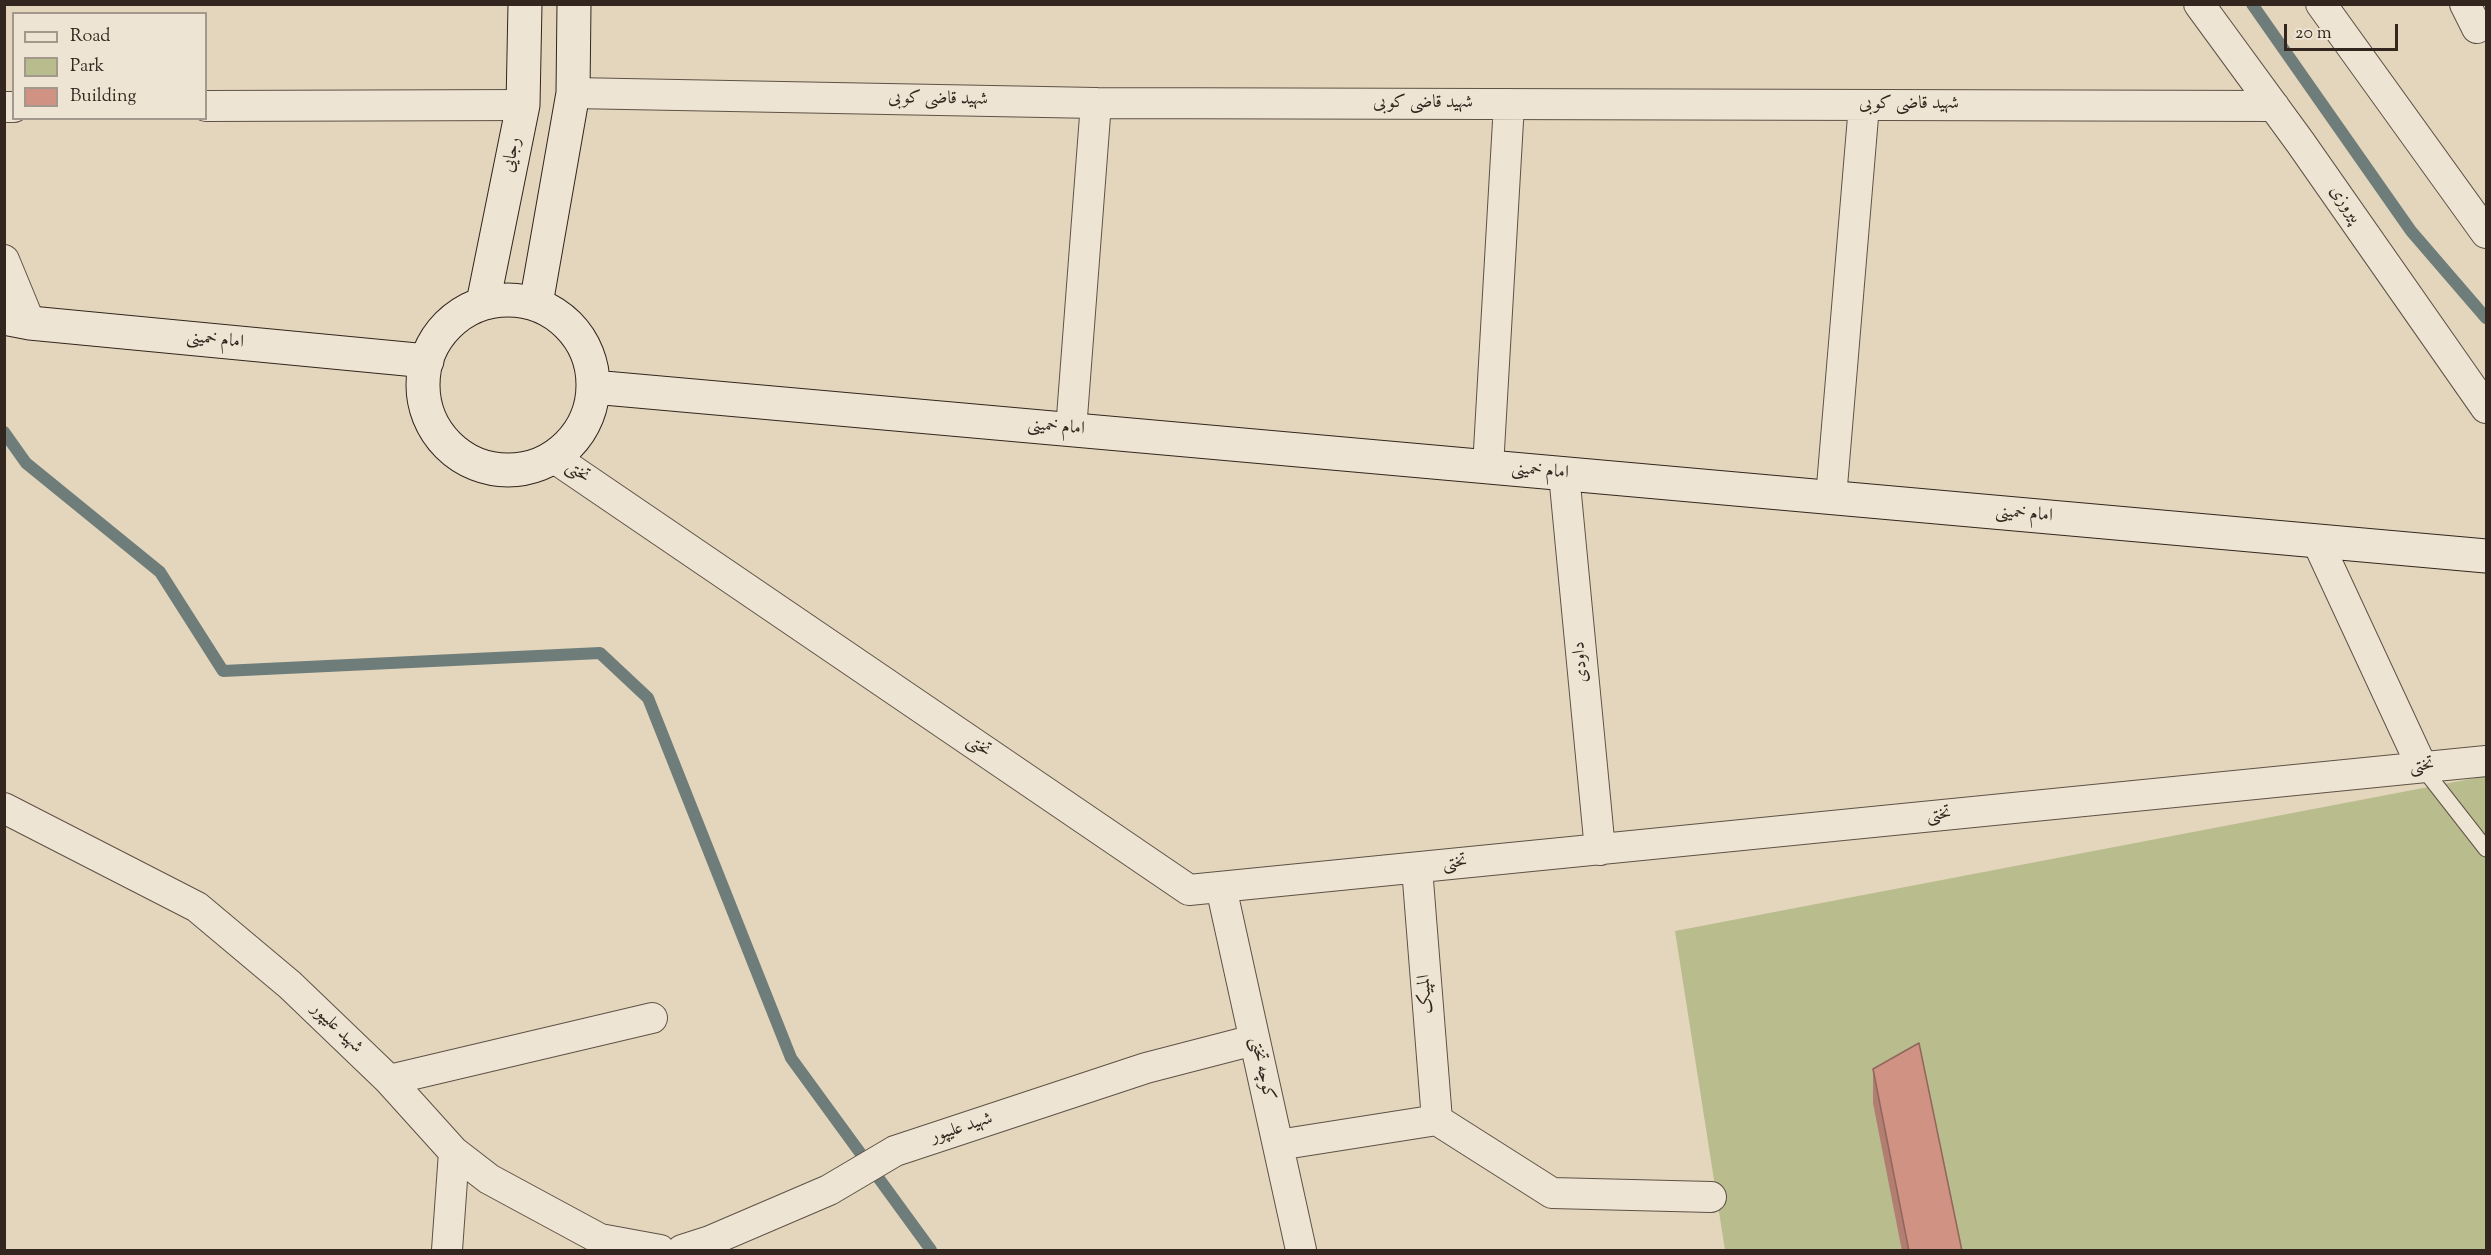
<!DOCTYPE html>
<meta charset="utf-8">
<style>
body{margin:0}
#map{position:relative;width:2491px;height:1255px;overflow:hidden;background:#e4d6bc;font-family:"Sorts Mill Goudy",serif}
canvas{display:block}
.frame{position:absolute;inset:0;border:6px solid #32261e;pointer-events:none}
.legend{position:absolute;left:12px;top:12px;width:195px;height:108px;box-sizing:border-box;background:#ede4d3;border:2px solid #a2988b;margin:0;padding:8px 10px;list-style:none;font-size:18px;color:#32261e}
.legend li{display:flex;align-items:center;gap:12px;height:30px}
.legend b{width:30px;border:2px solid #a2988b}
.scale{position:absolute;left:2284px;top:24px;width:114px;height:27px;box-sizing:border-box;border:3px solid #32261e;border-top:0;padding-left:8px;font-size:18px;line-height:21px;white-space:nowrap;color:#32261e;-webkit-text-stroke:4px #ede4d3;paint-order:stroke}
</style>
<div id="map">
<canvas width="2491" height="1255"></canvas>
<div class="frame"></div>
<ul class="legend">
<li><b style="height:8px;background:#ede4d3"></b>Road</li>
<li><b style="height:16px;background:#b9bc8d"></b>Park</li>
<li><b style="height:16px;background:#cf9283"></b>Building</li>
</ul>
<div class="scale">20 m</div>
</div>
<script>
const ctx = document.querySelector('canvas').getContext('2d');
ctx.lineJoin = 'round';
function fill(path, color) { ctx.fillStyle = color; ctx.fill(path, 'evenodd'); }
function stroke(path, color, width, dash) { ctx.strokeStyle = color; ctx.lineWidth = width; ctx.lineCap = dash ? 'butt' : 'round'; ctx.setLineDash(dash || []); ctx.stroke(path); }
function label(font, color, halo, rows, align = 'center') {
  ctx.font = font + ' "Sorts Mill Goudy",Amiri,serif'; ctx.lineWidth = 6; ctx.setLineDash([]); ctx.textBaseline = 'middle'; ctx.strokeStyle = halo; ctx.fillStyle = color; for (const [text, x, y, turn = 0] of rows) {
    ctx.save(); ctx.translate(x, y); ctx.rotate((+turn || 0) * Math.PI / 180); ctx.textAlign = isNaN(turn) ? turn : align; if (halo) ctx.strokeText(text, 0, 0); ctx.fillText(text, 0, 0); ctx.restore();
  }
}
const green = new Path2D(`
 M2486,776v474h-761l-50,-319z`);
const stream = new Path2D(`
 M2252,4l159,227 75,87
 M4,432l22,31 134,109 63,99 377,-18 48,45 143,360 140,192`);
const lane = new Path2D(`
 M2422,767l64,82`);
const street = new Path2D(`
 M2199,4l101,138 186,266
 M2321,4l165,229
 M2465,4l12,24
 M573,93l523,10 1178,3
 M206,106l317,-1
 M4,107h10
 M4,260l26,63
 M1071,430l25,-327
 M553,457l636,433 1297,-129
 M1488,467l21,-363
 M1564,474l36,376
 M1831,498l33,-393
 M2317,541l105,226
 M4,808l193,99 93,78 99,95 65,72 35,27 111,60 60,11
 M1417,868l20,252
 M1221,887l80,363
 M389,1080l263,-62
 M1278,1145l159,-25 115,73 159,4
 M447,1250l7,-98
 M682,1250l28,-9 119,-51 66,-39 251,-83 108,-28`);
const secondary = new Path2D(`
 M423 385a85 85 0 1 1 170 0a85 85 0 1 1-170 0Z
 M483,303l40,-198 2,-101
 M536,304l37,-211 1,-89
 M4,318l26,5 397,38
 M593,387l1893,169`);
const wall = new Path2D(`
 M1873,1069l89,182h-60l-29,-148z`);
const building = new Path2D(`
 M1919,1043l43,208h-53l-36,-182z`);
const streetNames = [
 ["شهید قاضی کوبی",938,100,1],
 ["شهید قاضی کوبی",1423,104],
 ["شهید قاضی کوبی",1909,105],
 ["رجایی",513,155,-78],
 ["پیروزی",2344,205,55],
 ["امام خمینی",215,341,6],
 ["امام خمینی",1056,428,5],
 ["امام خمینی",1540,472,5],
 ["تختی",577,473,34],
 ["امام خمینی",2024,515,5],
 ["داودی",1582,662,-95],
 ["تختی",978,747,34],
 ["تختی",2422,767,-6],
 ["تختی",1939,816,-6],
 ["تختی",1455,864,-6],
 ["المپیک",1427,994,-95],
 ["شهید علیپور",336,1029,44],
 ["کوچه تختی",1261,1069,78],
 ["شهید علیپور",962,1129,-18]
];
fill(green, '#b9bc8d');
stroke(stream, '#6f7d7a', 12);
stroke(lane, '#5e5246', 17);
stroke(street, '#5e5246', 32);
stroke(secondary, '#32261e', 35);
stroke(lane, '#ede4d3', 15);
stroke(street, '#ede4d3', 30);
stroke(secondary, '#ede4d3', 33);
fill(wall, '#b27e71');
fill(building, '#cf9283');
stroke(building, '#91665c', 1.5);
label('18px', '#32261e', '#ede4d3', streetNames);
</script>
